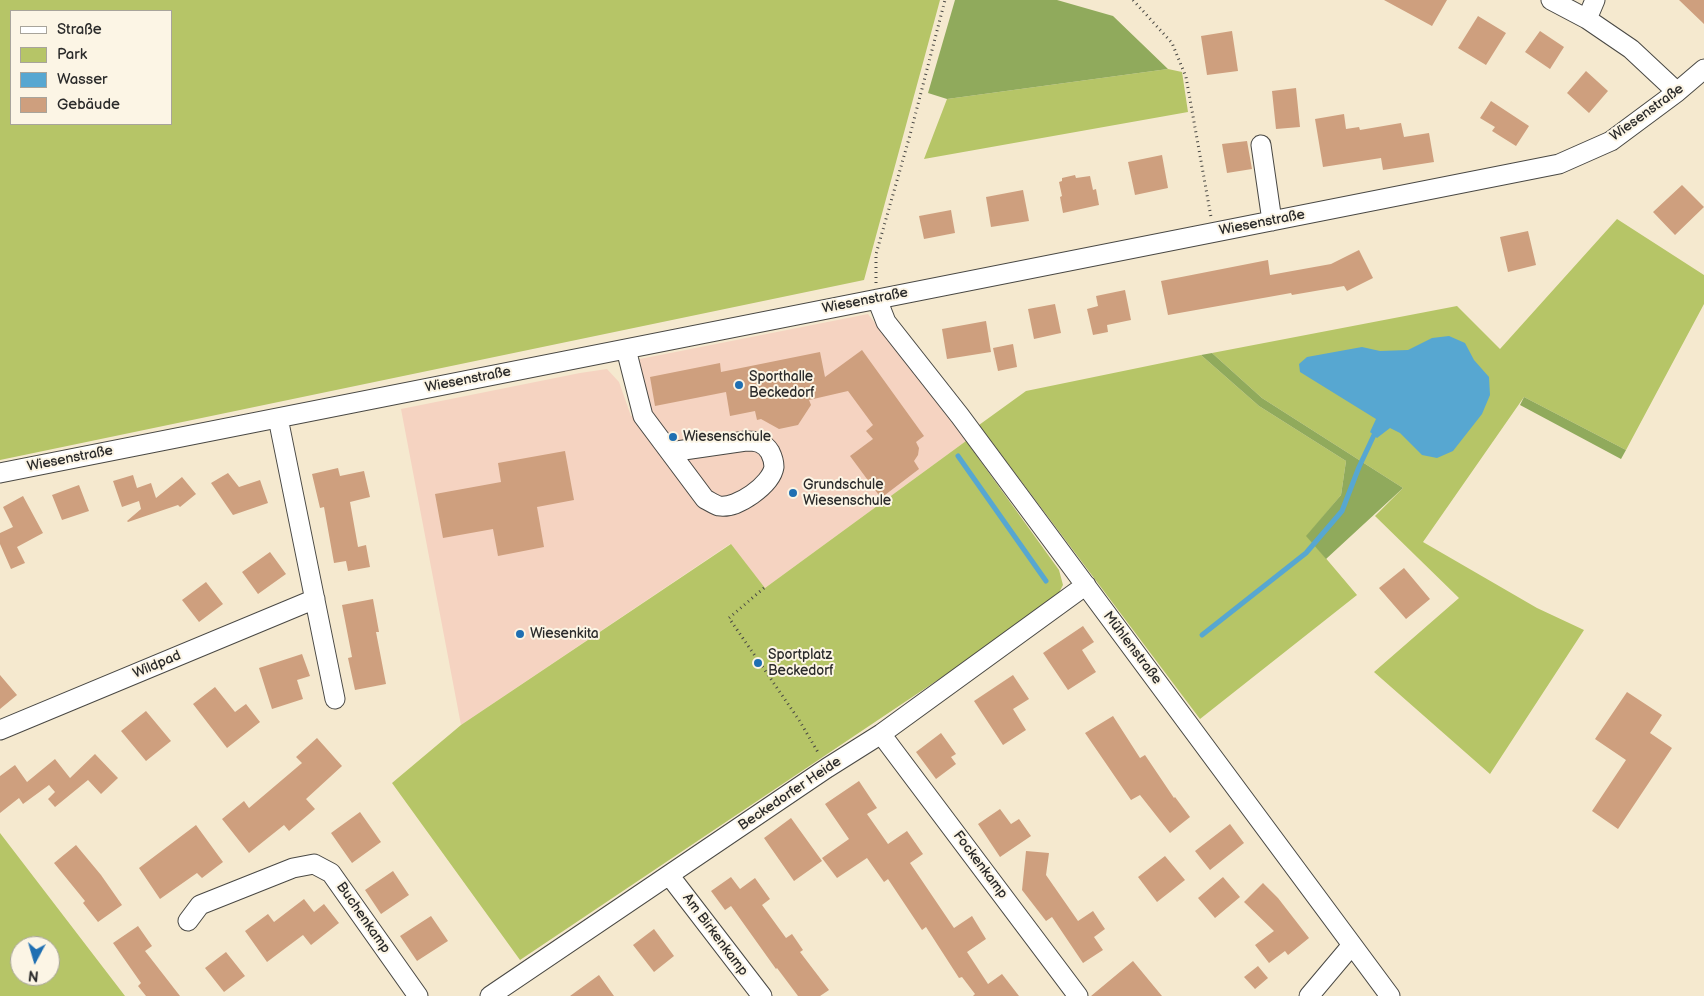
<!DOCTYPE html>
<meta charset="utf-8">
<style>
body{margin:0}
#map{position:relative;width:1704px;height:996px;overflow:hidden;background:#f5e9cf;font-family:"Balsamiq Sans",sans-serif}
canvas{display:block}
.legend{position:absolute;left:10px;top:10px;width:162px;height:115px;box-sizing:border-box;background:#fcf5e5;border:1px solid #a8a49b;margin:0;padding:6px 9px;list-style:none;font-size:15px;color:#2b2b2b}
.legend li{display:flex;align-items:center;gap:10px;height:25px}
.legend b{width:25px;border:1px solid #a8a49b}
.north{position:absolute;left:10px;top:936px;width:50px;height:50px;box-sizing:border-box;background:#fcf5e5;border:1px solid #a8a49b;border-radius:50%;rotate:186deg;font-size:14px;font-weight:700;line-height:20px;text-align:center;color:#2b2b2b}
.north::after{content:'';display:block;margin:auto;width:18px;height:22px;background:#1f6fb2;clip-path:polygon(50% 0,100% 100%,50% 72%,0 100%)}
</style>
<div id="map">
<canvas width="1704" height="996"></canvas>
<ul class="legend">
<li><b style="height:6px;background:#fff"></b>Straße</li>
<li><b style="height:14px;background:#b6c567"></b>Park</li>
<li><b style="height:14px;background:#57a7d1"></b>Wasser</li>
<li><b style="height:14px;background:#ce9f7e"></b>Gebäude</li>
</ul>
<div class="north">N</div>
</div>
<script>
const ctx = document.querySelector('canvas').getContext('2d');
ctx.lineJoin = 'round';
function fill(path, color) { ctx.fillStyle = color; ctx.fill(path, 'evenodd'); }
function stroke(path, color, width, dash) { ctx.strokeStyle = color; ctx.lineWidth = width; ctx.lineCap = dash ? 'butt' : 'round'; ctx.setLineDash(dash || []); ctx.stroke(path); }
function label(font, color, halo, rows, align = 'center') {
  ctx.font = font + ' "Balsamiq Sans",sans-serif'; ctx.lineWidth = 4; ctx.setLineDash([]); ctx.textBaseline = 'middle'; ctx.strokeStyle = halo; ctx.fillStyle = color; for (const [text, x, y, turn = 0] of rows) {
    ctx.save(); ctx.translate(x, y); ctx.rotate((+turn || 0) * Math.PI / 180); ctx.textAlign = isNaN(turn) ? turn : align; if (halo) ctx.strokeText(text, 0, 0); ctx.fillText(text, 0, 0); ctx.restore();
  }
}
const built = new Path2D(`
 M868,314l98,127 -201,147 -35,-44 -269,181 -60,-316 179,-36 27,-4 12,13 12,34 16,-6 -10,-41 3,-10z`);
const green = new Path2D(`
 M0,0h940l-76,280 -864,180zM11,11h160v113h-160z
 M1168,69l14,3 6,40 -264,47 23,-60z
 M1617,219l87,56v29l-78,146 -102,-53 -101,145 114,66 47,22 -94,144 -116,-102 85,-74 -84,-82 28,-28 -141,-90 -50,-45 245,-47 43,43z
 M1201,355l58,51 87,55 -5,34 -34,41 50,59 -157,124 -221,-294 47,-34z
 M966,441l93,129 4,15 -9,17 -534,358 -128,-177 69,-58 270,-181 34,44z
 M0,833l125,163h-125zM20,946h30v30h-30z`);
const forest = new Path2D(`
 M955,0h102l56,16 55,53 -221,30 -19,-6z
 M1212,353l50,45 141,90 -77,71 -20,-23 35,-41 5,-34 -87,-55 -58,-51z
 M1524,397l102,53 -5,9 -101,-54z`);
const water = new Path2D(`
 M1449,336l16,7 9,17 15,17 1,18 -8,19 -29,37 -16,7 -15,-3 -22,-22 -10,-5 -13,10 -7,-6 6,-13 -76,-47 -1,-8 8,-7 55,-10 18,4 28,-1 24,-12z`);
const stream = new Path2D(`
 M958,456l88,125
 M1202,635l104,-82 36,-42 17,-44 15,-32`);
const building = new Path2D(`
 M1384,0h63l-15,26z
 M1679,0h25v24z
 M1478,16l28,17 -20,32 -28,-17z
 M1232,31l6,40 -31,4 -6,-39z
 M1540,31l24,16 -14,22 -25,-17z
 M1586,71l22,20 -19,22 -22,-20z
 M1296,88l4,39 -24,2 -4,-38z
 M1491,101l38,25 -13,20 -24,-15 3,-4 -15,-9z
 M1344,114l2,15 13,-2 1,3 41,-7 3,14 25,-4 5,29 -51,8 -2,-12 -58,9 -8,-48z
 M1247,141l5,28 -25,4 -5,-29z
 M1162,155l6,33 -33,7 -7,-33z
 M1075,175l1,3 14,-2 3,14 3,-1 3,16 -36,8 -3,-16 2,-1 -3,-14 3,-1v-3z
 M1682,185l22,22 -29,28 -22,-23z
 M1023,190l6,31 -38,6 -5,-30z
 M951,210l4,23 -31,6 -5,-23z
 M1528,231l8,34 -28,7 -8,-35z
 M1359,250l14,28 -26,13 -3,-5 -52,9 -1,-2 -123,22 -7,-34 107,-21 2,15 61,-11z
 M1125,290l6,30 -24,5 1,7 -15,3 -6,-26 11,-3 -2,-10z
 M1055,304l6,29 -27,6 -6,-30z
 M986,321l5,31 -44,7 -5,-30z
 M1013,344l4,23 -19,4 -5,-23z
 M862,350l62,86 -8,6 3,6 -1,7 -4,6 5,8 -38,29 -31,-42 23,-17 -7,-8 7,-6 -25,-34 -39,9 2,5 -13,20 -19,4 -18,-10 -4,1 -2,-9 -25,5 -4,-24 -71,14 -5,-29 70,-14 1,9 99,-20 5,25z
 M565,451l9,49 -37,7 7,40 -46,9 -5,-27 -50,9 -8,-44 66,-12 -3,-19z
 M338,468l2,8 24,-5 6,26 -20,5 8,45 8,-2 4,22 -22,4 -2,-10 -12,2 -10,-56 -4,1 -8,-34z
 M228,473l11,14 21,-7 8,23 -35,12 -22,-32z
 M133,475l4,13 14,-5 5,15 26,-21 14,17 -16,13 -2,-2 -50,17 -1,-1 14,-12 -2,-8 -17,6 -9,-26z
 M79,485l10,26 -27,9 -10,-25z
 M23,496l20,37 -26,14 8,16 -14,6 -11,-25v-11l13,-6 -10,-20z
 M270,552l16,22 -28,20 -16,-22z
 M1404,568l26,31 -24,20 -27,-31z
 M206,582l17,22 -24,18 -17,-22z
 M373,599l6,33h-3l10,52 -31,6 -7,-32 4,-1 -10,-52z
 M1083,626l11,16 -12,8 14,22 -28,18 -25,-37z
 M302,654l8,22 -13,4 6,19 -31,10 -13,-41z
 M0,675l17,20 -17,14z
 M1013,675l16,24 -16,10 13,21 -23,15 -29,-44z
 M215,687l20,25 11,-8 14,18 -33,26 -34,-44z
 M1627,692l35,23 -12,18 22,15 -54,81 -26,-18 34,-51 -31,-21z
 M146,711l25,30 -25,20 -25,-30z
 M1113,716l27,42 5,-3 29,43 1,-1 15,20 -20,16 -30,-38 -9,5 -46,-67z
 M941,733l15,21 -5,3 5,7 -20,15 -20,-27z
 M317,738l25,28 -36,33 9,10 -26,22 -5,-6 -35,28 -27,-34 22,-18 5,7 53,-45 -6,-6z
 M95,754l23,24 -17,16 -13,-14 -33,27 -7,-8 7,-7 -6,-7 -26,19 -4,-6 -19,15v-37l15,-11 12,17 28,-23 15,19z
 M859,781l18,27 -10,6 21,30 19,-13 16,23 -13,9 44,65 18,-12 14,23 -19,13 21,32 14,-10 17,22h-46l2,-2 -13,-17 -3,1 -33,-51 -4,3 -34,-51 -4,3 -17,-24 -30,20 -15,-20 27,-19 -24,-35z
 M1000,809l11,15 8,-5 12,17 -31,21 -22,-33z
 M360,812l21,30 -29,21 -21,-30z
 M791,818l31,43 -28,20 -30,-43z
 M1230,824l14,19 -34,27 -15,-19z
 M196,825l27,37 -21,16 -5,-5 -37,26 -21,-31z
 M76,845l25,30 21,30 -24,17 -15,-19 2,-2 -31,-38z
 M1026,851l23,2 -3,22 32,46 15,-10 12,18 -11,8 9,13 -20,13 -31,-46 -6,4 -24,-31z
 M1165,856l20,24 -28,22 -19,-25z
 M393,871l16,24 -28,19 -16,-24z
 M731,877l9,12 15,-11 15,21 -8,6 24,33 6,-4 11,16 -3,2 29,38 -9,6h-22l-21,-28 -1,1 -45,-63 -6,4 -14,-19z
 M1223,877l17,20 -25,21 -17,-20z
 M1263,883l15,15 31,40 -21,17 -3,-4 -16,12 -14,-18 19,-14 -30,-29z
 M304,899l10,13 10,-8 15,19 -28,22 -8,-10 -36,27 -22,-31 23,-17 6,8z
 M431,916l17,25 -31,20 -17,-25z
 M138,926l14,20 -7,5 35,45h-34l-8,-10 3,-3 -28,-40z
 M654,929l20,27 -20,16 -21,-27z
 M226,952l19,24 -21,16 -19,-24z
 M1133,961l29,35h-71z
 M1258,966l10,12 -13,11 -11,-12z
 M599,975l15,21h-44z`);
const path = new Path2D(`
 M1133,0l39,43 14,34 25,140
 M876,283v-29l34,-119 35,-135
 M764,588l-35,30 70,102 20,34`);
const minor = new Path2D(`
 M1551,0l36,19 44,30 46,43
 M1587,19l8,-19
 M1261,145l11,76
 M877,299l9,23 74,94 430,580
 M626,349l17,67 62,83c4,2 10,6 14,7 18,3 52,-21 55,-39 0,-5 -2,-11 -4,-15 -6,-10 -14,-11 -24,-11l-76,11
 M278,418l57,281
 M0,473l1559,-309 52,-23 66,-49 27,-23
 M0,730l315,-131
 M881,734l197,262
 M669,875l93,121
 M188,921l12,-16 93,-37 21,-4 17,9 87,123
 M490,996l337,-228 54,-34 205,-149
 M1309,996l43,-51`);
const markers = [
 [739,385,5,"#1f6fb2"],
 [673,437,5,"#1f6fb2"],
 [793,493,5,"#1f6fb2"],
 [520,634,5,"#1f6fb2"],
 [758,663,5,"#1f6fb2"]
];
const streetNames = [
 ["Wiesenstraße",1647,113,-36],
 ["Wiesenstraße",1262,223,-11],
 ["Wiesenstraße",865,301,-11],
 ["Wiesenstraße",468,380,-11],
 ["Wiesenstraße",70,459,-11],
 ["Mühlenstraße",1132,648,53],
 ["Wildpad",157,665,-23],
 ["Beckedorfer Heide",790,794,-34],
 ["Fockenkamp",980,865,53],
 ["Buchenkamp",363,918,55],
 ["Am Birkenkamp",715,935,53]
];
const poiNames = [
 ["Sporthalle",749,377],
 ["Beckedorf",749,393],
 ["Wiesenschule",683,437],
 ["Grundschule",803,485],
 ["Wiesenschule",803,501],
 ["Wiesenkita",530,634],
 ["Sportplatz",768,655],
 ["Beckedorf",768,671]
];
fill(built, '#f5d3c1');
fill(green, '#b6c567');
fill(forest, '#90aa5c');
fill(water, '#57a7d1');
stroke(stream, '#57a7d1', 5);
fill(building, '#ce9f7e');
stroke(minor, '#494844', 21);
stroke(path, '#494844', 3, [1, 4]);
stroke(minor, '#fff', 19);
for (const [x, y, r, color] of markers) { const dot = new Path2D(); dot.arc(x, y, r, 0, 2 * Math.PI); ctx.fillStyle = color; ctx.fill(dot); stroke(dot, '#fcf5e5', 2); }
label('14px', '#2b2b2b', '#fcf5e5', streetNames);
label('14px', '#2b2b2b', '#fcf5e5', poiNames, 'left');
</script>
